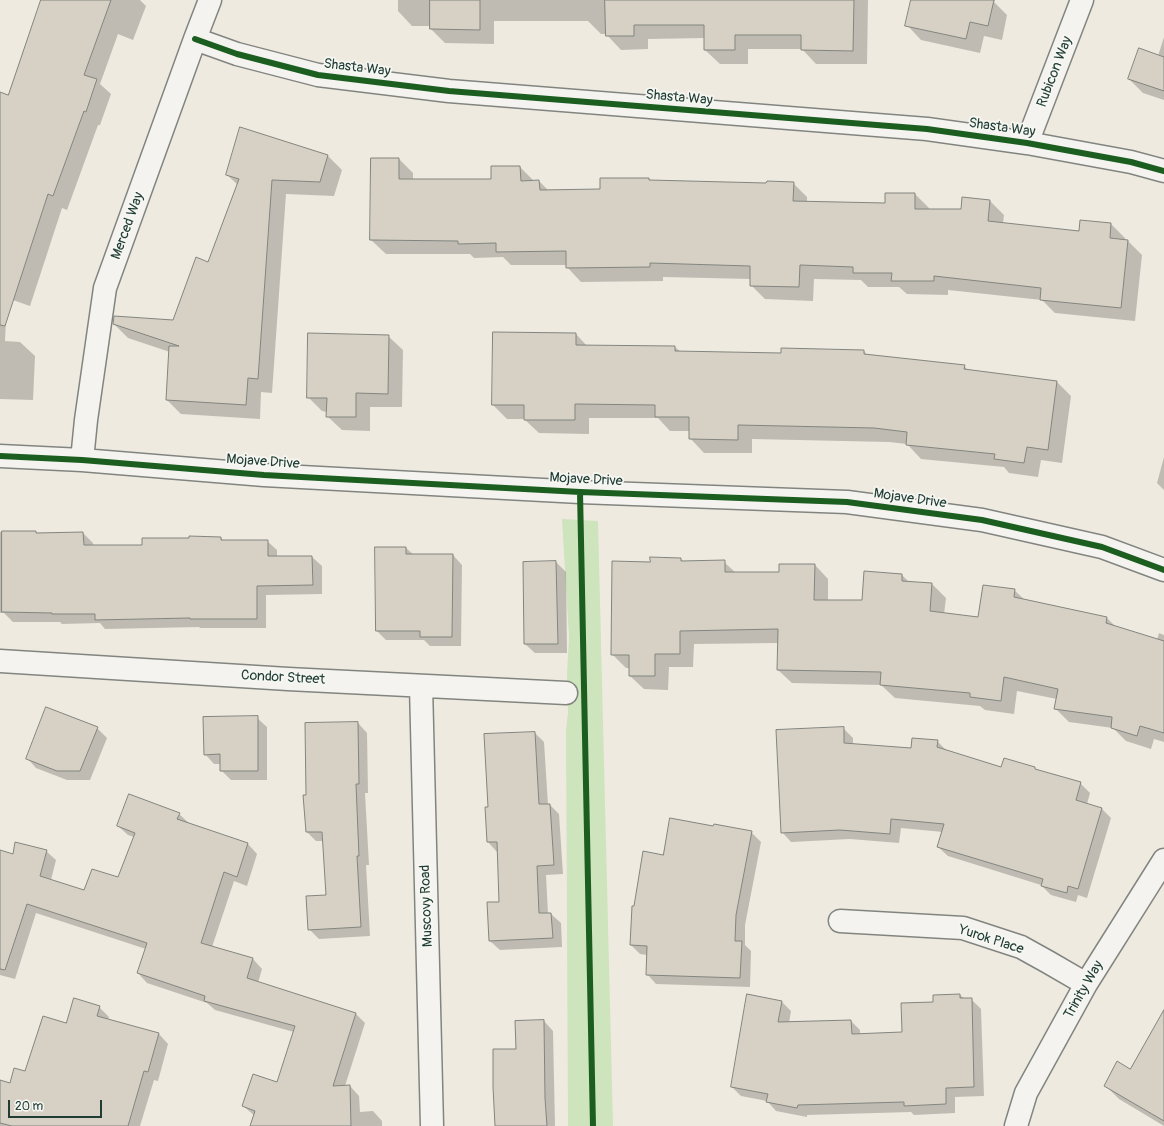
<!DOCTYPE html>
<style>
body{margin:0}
#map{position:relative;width:1164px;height:1126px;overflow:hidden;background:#efeae0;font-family:Pangolin,sans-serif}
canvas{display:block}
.scale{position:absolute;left:8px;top:1100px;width:94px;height:18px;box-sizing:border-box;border:2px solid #1f3d34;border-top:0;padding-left:5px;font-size:12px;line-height:14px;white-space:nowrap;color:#1f3d34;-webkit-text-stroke:3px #f6f6f2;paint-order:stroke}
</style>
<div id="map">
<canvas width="1164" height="1126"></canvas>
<div class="scale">20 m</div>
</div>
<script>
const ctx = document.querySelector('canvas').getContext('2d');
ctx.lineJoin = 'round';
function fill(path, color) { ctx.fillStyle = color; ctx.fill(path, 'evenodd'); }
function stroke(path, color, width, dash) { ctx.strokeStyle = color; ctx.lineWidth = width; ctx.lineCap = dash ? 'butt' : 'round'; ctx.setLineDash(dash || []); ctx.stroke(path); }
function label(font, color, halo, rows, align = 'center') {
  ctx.font = font + ' Pangolin,sans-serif'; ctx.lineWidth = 3.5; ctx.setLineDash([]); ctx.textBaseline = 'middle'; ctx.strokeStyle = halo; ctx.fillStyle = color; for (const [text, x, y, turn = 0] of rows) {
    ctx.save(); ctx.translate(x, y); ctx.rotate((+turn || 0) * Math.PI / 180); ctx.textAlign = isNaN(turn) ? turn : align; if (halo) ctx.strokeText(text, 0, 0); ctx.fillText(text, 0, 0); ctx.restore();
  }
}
const green = new Path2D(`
 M562,519l36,2 15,605h-45l-2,-396 2,-17 -1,-38 2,-38z`);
const shadow = new Path2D(`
 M40,0h100l6,6 -13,34 -15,-6 -18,50 11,10 -11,31h-2l-31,85 -5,-2 -32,98 -23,-8 -2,43 15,1 15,14 -2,44 -33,-1v-306l9,3 33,-94z
 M398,0h470l-1,64h-51l-14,-15h-54v15h-28l-15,-14v-12l-57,1v10l-27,1 -14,-15v-1h-6l-13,-13h-94v23l-49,-1 -14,-14v-3h-19l-14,-15z
 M912,0h83l-1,2 13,13 -5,25 -18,-4 -4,17 -59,-13 -14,-15z
 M1164,37v63l-21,-7 -14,-14 29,-23z
 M241,129l87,27 14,14 -8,26 -48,-2 -14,199 -11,-1 -1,27 -79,-5 -14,-14 3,-48 -42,-14 -14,-14 60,-3 35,-58 29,-78 -11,-10z
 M372,159h27l14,14v7h79l28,-13 14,14h5l9,9h53l48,-11 2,2 116,3 26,-1 14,14v5l79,2 29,-10 14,14v2h33l28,-9 14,14 -1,8 76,9 32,-8 14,14v3h3l14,14 -7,66 -80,-8 -13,-13 -94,-10v5l-41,-1 -8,-7h-31l-7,-7 -47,-1 -1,22 -48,-2 -14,-14v-6l-88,-2v4l-82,1 -14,-15v-2h-56l-8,-8 -29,1 -4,-4h-84l-15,-14z
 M576,334l11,12 88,1 6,5 101,2 82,-3 3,4 97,11 5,5 88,11 14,14 -9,67 -21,-3 -3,17 -29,-4 -5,-6 -83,-8 -14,-15 -18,-2 -137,-3v14h-48l-14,-15v-7h-20l-12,-13h-69v16l-50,-1 -15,-14h-17l-14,-14z
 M388,336l15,14 -1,57h-32v24l-28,-1 -15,-14v-4l-5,-1 -14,-14z
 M1164,457v33l-7,-7z
 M0,532h35l3,2 45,-1 10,10v3h50l78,-8 3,3h43l10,9v7h35l10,9v28l-56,1v33h-66l-1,-1 -94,2 -5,-6 -38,1 -2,-2h-47l-9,-9h-4z
 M406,548l8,7h39l9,10 -1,81h-31l-6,-6h-38l-9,-9z
 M681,559l3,3h40l12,11h44l35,-8 13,14v22l35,1 39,-27 7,7 23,2 14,14 -2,16 35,4 35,-28 11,10 82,18 9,9 41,13 2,-7 5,2v107l-10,-3 -3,10 -25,-8 -13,-13 -44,-6 -14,-14 2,-9 -40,-8 -3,23 -29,-4 -5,-4 -85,-8 -14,-13 -89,-2 -14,-13v-27l-84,1 -1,23h-24l-1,23 -24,-1 -14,-13v-8h-4l-14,-14 39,-91z
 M556,562l10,10 1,81h-32l-10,-9z
 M257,718l10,9v53h-36l-10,-10v-6h-7l-9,-10z
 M358,723l9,10 1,60h-3l4,72h-3l4,71 -51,3 -10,-10 18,-34 -3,-54h-8l-9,-9v-36z
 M97,728l10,10 -17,42h-23l-31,-12 -9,-10z
 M843,728l10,10v7l59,4 25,-8 10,10 55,17h32l2,2 44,13 10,10 -3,11 15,5 9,9 -24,80 -9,-3 -2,7 -25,-7 -10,-10 -93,-29 -10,-9 5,-15 -42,-4 -2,15 -49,-4 -59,3 -9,-10z
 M535,733l9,9 4,63h2l9,9 4,60 -17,1 2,39h3l10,9 1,24 -62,3 -10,-9 10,-38 -2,-52 -1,1 -9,-10 -2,-34h3z
 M179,814l10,9 59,21 9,10 -10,32 -13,-5 -22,66 41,12 9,10 -4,14 98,31 9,9 -20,63h5l9,10 1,16 13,-1 9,10v5h-80l-8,-94 -79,-22 -8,-7 -60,-20 -9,-10 8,-24 -110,-36 -21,66 -15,-4v-124l13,4 33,-4 10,9 -5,20 34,11 33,-13 16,-41 -6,-2 -10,-9z
 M751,832l10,10 -16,83v20l6,6 -1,36 -94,-3 -9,-10v-19l-7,-1 -9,-9 4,-38z
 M960,995l5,4h6l10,10 3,87 -29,1v16l-41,2 -3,-3 -104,3v2l-31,-6 -9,-10 -26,-5 -9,-9 50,-85 9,9 -2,12 62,-2 9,9v4l43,-1 31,-30z
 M99,1007l10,10 -1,3 51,14 9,10 -10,37 -4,-1 -14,46h-140v-45l11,3 15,-12 41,-48z
 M544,1021l9,10 2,95h-59l21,-76z
 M1164,1044v82l-45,-27 -14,-14 26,-15z
 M253,1075l33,51h-35l4,-10 -12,-10z`);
const building = new Path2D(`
 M41,0h70l-27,75 13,4 -11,33 -2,-1 -31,85 -5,-2 -43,132 -5,-1v-233l8,3z
 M430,0h50v30l-50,-1z
 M605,0h249l-1,51 -52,-1v-15h-66v15h-31v-25h-70v11h-28z
 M911,0h83l-6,26 -18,-4 -4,17 -61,-13z
 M1139,48l25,9v34l-36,-12z
 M240,127l88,28 -8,27 -48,-2 -14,199 -10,-1 -2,27 -80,-5 3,-54h10l-66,-22 1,-8 59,4 23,-63 12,5 31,-83 -13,-4z
 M371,158h28v21h92v-13h29l1,15 18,-1 1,10 60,-1v-11h49v2l117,3 1,-2 27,1 -1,19 92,2v-10h30v16h46l1,-12 28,3 -2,21 91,10 1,-11 31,3 -1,15 18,2 -7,68 -81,-8 1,-12 -107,-12v5h-43l1,-8h-39v-6l-53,-2 -1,22 -49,-1v-20l-100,-3v4l-84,1v-17l-70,1v-9l-38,1v-3l-88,-1z
 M493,332l83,1v12l99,1v5l106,2v-5l83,2v4l101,11 -1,4 93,12 -9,69 -21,-3 -3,16 -30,-4 1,-5 -89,-9 1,-13 -33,-4 -136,-3v15l-49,-1v-22h-34v-12l-80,-1v16h-51v-15h-32z
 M308,333l81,2 -1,59 -32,-1v24h-30l1,-19h-20z
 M2,531h34v2l47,-1 1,13h58v-7h47v-2l32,1v3h47v16h44l1,29 -56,1v33h-67v-1l-95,2v-6h-43v-1l-50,-1z
 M375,547h31v7h47l-1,83h-32v-6h-44z
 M650,557l31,1v3l44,-1v12h54v-8h36l-1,36h48l2,-29 38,3v7l30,2 -2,28 48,6 5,-32 32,4 -1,8 93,20 -1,6 58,18v92l-24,-7 -3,10 -26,-8 1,-11 -58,-8 4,-20 -54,-12 -3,24 -31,-4v-4l-90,-8 1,-13 -104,-2 1,-41 -98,2v23h-25v22h-26v-21h-18l1,-94 38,1z
 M556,561l2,83h-34l-1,-82z
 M46,707l52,20 -18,44h-23l-31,-12z
 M258,716v55h-38v-17l-16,1 -1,-38z
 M358,722l1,62h-3l3,72h-2l4,71 -53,3 -2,-34 20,-1 -4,-63h-16l-3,-37h3l-1,-72z
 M844,727v16l67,5 1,-10 26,2 -1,7 64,20 3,-9 31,9v2l46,13 -5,18 26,8 -24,81 -10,-3 -1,7 -26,-7 2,-7 -106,-32 7,-23 -53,-5 -1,15 -50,-4 -59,3 -5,-103z
 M535,732l4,72h11l4,61 -17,1 2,47h12l2,25 -64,3 -2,-39h12l-2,-60h-10l-2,-35h3l-4,-73z
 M129,794l51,19 -3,6 71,24 -11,34 -13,-5 -23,71 52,15 -6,20 109,35 -23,73 17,-1 1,41h-101l5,-15 -13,-5 11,-32 24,8 18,-56 -91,-25 1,-5 -68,-23 10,-30 -120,-39 -22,66 -5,-1v-119l13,4 2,-12 32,8 -7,26 44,14 8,-21 26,8 17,-44 -18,-7z
 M670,818l43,8 1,-2 38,7 -16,84 -1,26h7l-2,37 -94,-3 1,-29 -17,-1 2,-39h2l9,-55 20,4z
 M747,994l35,7 -4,21 73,-2 1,14 50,-2 -1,-29 32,-1v-7l27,-1v4h12l2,89 -28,1v16l-42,2v-4l-106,3 -1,3 -31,-6 2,-8 -37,-7z
 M74,998l26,8 -3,10 62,17 -11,39 -4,-1 -16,55h-116l-12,-3v-43l10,3 4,-15 11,3 18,-55 23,7z
 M1164,1010v111l-60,-35 13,-25 13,8z
 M544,1020l1,78 2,28h-52l-2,-39v-38h23l-1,-28z`);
const street = new Path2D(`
 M195,39l42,15 81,21 131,16 478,38 100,14 104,19 33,9
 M1027,143l55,-143
 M0,456l82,4 182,15 316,17 267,10 135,18 120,27 62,23
 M82,460l4,-40 19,-132 90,-249 15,-39
 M0,661l288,18 278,14
 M421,686l11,440
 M840,921l123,7 58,19 27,15 38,22
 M1016,1126l10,-33 60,-109 78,-124`);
const cycleway = new Path2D(`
 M195,39l42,15 81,21 131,16 478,38 100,14 104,19 33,9
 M0,456l82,4 182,15 316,17 267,10 135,18 120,27 62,23
 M580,492l13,634`);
const streetNames = [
 ["Shasta Way",357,68,7],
 ["Rubicon Way",1055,72,-69],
 ["Shasta Way",679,98,5],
 ["Shasta Way",1002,128,8],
 ["Merced Way",128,226,-70],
 ["Mojave Drive",263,462,4],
 ["Mojave Drive",586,480,3],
 ["Mojave Drive",910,499,8],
 ["Condor Street",283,678,3],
 ["Muscovy Road",427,906,-92],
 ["Yurok Place",991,940,18],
 ["Trinity Way",1084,990,-60]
];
fill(green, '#cde4bc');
fill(shadow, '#0003');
fill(building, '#d6d1c4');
stroke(building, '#82857f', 1);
stroke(street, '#82857f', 25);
stroke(street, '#f4f3f0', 22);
stroke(cycleway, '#1b5e20', 6);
label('14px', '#1f3d34', '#f6f6f2', streetNames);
</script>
